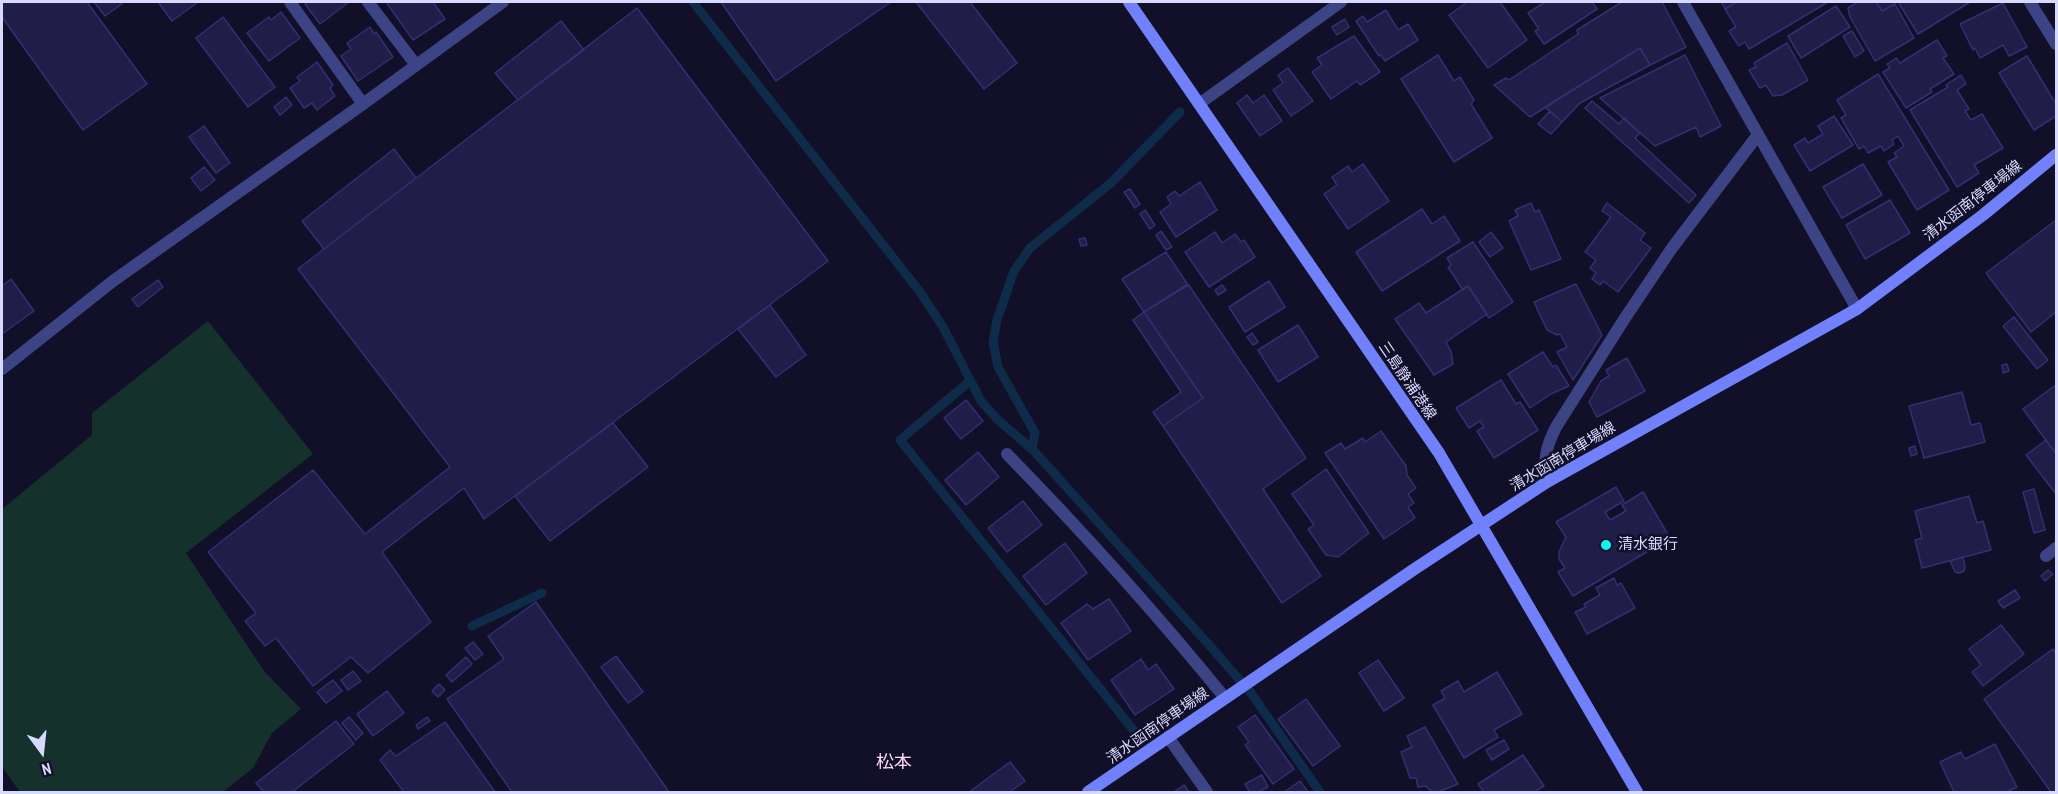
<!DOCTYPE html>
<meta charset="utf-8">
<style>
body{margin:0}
#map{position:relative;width:2058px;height:794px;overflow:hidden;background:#111028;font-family:"PT Sans Narrow",sans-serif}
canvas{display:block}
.frame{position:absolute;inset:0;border:3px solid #d8d9fe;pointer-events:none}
.north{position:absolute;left:12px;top:722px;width:60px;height:60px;-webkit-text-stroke:4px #111028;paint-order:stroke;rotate:165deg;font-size:16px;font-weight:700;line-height:24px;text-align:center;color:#d8d9fe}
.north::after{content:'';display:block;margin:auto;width:21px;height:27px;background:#d8d9fe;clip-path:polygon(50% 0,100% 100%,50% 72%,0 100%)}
</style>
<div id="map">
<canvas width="2058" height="794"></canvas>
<div class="frame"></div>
<div class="north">N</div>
</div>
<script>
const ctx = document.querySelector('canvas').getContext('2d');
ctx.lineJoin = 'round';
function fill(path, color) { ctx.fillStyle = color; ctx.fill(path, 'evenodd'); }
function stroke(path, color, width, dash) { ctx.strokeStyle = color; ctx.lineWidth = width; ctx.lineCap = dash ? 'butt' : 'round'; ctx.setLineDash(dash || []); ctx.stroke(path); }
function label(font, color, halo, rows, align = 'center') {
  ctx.font = font + ' "PT Sans Narrow","Noto Sans JP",sans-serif'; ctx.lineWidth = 5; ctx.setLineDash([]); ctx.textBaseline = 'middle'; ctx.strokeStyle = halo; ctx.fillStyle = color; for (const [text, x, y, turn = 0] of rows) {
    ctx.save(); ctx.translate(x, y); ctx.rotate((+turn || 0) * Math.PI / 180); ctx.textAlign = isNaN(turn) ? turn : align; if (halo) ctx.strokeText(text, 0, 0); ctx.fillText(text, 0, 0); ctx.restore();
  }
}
const green = new Path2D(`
 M208,321l105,133 -127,99 78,118 37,38 -29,24 -19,35 -30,24h-203l-18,-25v-258l90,-74v-22z`);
const stream = new Path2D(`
 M693,2l227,290 23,35 38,74 17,19 35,30 177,196 41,47 69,99
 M970,381l-70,59 235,292
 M1032,448l3,-15 -37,-66 -5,-25 4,-22 17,-49 16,-23 81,-65 69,-71
 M472,626l70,-33`);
const building = new Path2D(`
 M2,2h85l60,82 -64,46 -81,-113z
 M94,2h26l2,2 -17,12z
 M158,2h40l-26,19z
 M308,2h41l-29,22 -15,-20z
 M386,2h47l12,17 -32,21z
 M721,2h170l-115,79z
 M916,2h54l47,61 -33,26z
 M1467,2h33l27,38 -39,28 -39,-53z
 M1545,2h47l5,7 -53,35 -9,-13 4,-2 -11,-16z
 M1622,2h40l24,45 -36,18 -10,-17 -110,69 -36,-32 12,-7 3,2 69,-46 -1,-4z
 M1721,2h16l-12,7z
 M1737,2h91l-79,47 -4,-7 -6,4 -10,-15 7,-4 -11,-18z
 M1858,2h18l6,9 13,-7 19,34 -39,23 -25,-44 -2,-9z
 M1876,2h17l2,2 -13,7z
 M1898,2h72l-52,32z
 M2003,3l24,44 -18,9 -6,-11 -23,13 -5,-10 -2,2 -13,-26z
 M1836,6l14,21 -49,31 -13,-22z
 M637,8l191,253 -344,258 -20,-31 -82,64 49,70 -63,51 -17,-16 -38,29 -37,-48 -11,8 -20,-25 11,-8 -48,-61 105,-82 52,64 85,-67 -152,-198z
 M1386,10l12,20 10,-6 10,16 -33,21 -4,-6 -2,1 -23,-35 7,-5 4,6z
 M281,12l19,26 -31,23 -22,-28 22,-16 2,3z
 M223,17l52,70 -27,20 -52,-69z
 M1345,19l4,8 -12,8 -5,-8z
 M561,21l23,29 -66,50 -23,-27z
 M370,27l4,7 2,-2 17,25 -35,24 -17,-25 10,-7 -4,-6z
 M1852,31l12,20 -9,6 -12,-21z
 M1354,36l26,36 -20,13 -3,-4 -26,18 -19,-27 10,-7 -5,-7z
 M1937,40l10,16 -4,2 11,16 -24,15 2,3 -26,16 -23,-36 7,-4 -3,-4 9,-6 4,5z
 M1787,43l21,37 -26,15 -9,1 -7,-11 -6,3 -11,-18 7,-3 -2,-4z
 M1640,48l10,17 -70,38 -18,19 -17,-15z
 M1438,55l16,26 6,-4 14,23 -3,4 21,34 -38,24 -53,-83z
 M1685,55l36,71 -21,11 -4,-10 -41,19 -55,-48z
 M2027,56l29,48v12l-22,14 -35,-57z
 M317,62l16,23 -3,3 5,8 -18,14 -5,-7 -8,5 -14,-20 10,-7 -3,-4z
 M1288,68l25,33 -22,15 -18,-26 10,-7 -5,-8z
 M1878,74l71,116 -32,20 -29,-48 9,-5 -3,-4 10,-7 -6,-10 -6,4 2,4 -10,7 -3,-5 -13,7 -4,-7 -5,3 -18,-31 5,-3 -9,-15z
 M1961,75l5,9 -9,6 12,19 -4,2 6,9 11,-6 21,34 -29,17 5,8 -22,14 -47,-77 38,-23 -2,-2z
 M1247,95l6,8 11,-8 18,26 -22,15 -23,-33z
 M286,97l6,8 -12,10 -6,-8z
 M1592,101l27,23 5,-6 16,15 -5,5 61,57 -7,8 -104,-95z
 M1550,111l12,11 -11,12 -13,-10z
 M1834,116l19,29 -43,26 -16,-26 11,-7 3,5 15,-9 -5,-8z
 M204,126l26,37 -14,10 -27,-36z
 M394,149l22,29 -92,71 -22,-28z
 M1363,164l26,37 -41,28 -24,-35 13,-9 -5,-8 16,-11 4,6z
 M1863,164l19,31 -40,23 -19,-31z
 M204,167l11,13 -14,11 -10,-13z
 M1200,182l17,28 -41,27 -16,-25 11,-8 -4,-7 8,-6 4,5z
 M1130,189l10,15 -5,4 -11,-16z
 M1890,200l20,33 -45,26 -19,-34z
 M1531,203l4,9 4,-2 22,49 -30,11 -22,-49 9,-5 -3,-6z
 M1607,203l38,30 -5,7 11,8 -33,44 -15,-11 -3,4 -8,-6 4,-6 -6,-5 6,-8 -11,-8 26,-35 -9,-6z
 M1422,209l10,15 12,-8 16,25 -78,50 -26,-39z
 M1145,210l10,15 -5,4 -10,-15z
 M2056,220v92l-25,20 -45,-59z
 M1161,231l11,16 -6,3 -10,-15z
 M1215,232l7,11 13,-9 6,8 3,-2 11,17 -46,30 -24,-35z
 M1491,232l12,16 -13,9 -11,-15z
 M1085,238l2,7 -6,1 -2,-7z
 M1473,242l40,60 -24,16 -21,-32 -5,4 -15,-23 3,-2 -4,-7z
 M1166,252l22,33 -44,27 -22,-33z
 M11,279l23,32 -32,23v-48z
 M158,280l5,7 -25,20 -6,-8z
 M1269,281l16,26 -40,25 -16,-25z
 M1188,284l118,174 -43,31 58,87 -39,27 -119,-177 40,-28 -59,-86z
 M1576,284l26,51 -29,45 -16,-28 10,-5 -7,-13 -3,1 -10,-5 -13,-28z
 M1222,285l4,5 -8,5 -3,-5z
 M1468,286l19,28 -41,28 5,9 2,13 -19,11 -39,-56 24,-16 7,10z
 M770,305l36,50 -30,22 -38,-48z
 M1144,312l59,86 -40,28 -10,-14 28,-20 -48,-72z
 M2014,317l34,43 -11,9 -34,-43z
 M1298,325l20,32 -40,25 -20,-32z
 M1252,333l6,9 -5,3 -6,-8z
 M1543,352l10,15 3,-2 13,21 -18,8 -21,14 -22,-34z
 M1627,358l18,33 -48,26 -8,-15 12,-21 8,-5 -3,-6z
 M2007,364l2,7 -6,2 -1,-8z
 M1501,380l15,24 4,-2 18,28 -44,28 -17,-27 7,-4 -4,-6 -11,7 -13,-20z
 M2056,385v69l-33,-45z
 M1962,392l9,33 9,-2 5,19 -61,16 -15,-52z
 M966,400l17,21 -22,18 -17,-21z
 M613,423l35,44 -98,74 -35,-45z
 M1381,431l25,35 1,9 9,13 -8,6 6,9 -6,4 7,11 -31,21 -59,-86 16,-10 4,6 18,-11 2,4z
 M2046,440l10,14v40l-30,-39z
 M1915,446l2,8 -6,2 -2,-8z
 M978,452l21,25 -33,28 -21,-25z
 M1326,469l43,64 -31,24 -12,-2 -18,-26 6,-4 -22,-31z
 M1616,487l8,14 -19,11 5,8 16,-9 -4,-6 21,-13 27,46 -97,58 -15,-24 7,-4 -6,-9v-7l7,-15 -10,-15z
 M2034,489l11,41 -11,3 -11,-41z
 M1969,496l8,27 6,-2 8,29 -69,18 -7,-28 7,-2 -7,-27z
 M1023,501l19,24 -35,27 -19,-24z
 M1065,543l22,30 -41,32 -23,-29z
 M1963,557l2,10 -1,4 -5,2 -4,-1 -5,-11z
 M2048,570l5,4 -8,7 -4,-5z
 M1614,578l3,7 4,-2 14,25 -48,26 -12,-22 11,-5 -2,-3 16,-9 -4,-7z
 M2015,590l5,8 -17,10 -5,-7z
 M1109,599l22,32 -43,29 -27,-37 26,-19 6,5z
 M536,602l133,190h-157l-65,-93 57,-40 -16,-23z
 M2001,625l23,29 -41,32 -11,-14 9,-7 -12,-16z
 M473,642l10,12 -8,6 -10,-12z
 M2053,649l3,5v138h-5l-67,-93z
 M616,656l27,36 -15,11 -27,-36z
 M466,657l6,7 -20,18 -6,-7z
 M1141,659l7,11 8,-6 18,25 -39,26 -24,-35z
 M1378,660l26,38 -20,13 -25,-38z
 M353,671l8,10 -13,9 -7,-10z
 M1497,672l25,42 -28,16 4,7 -34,21 -31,-53 12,-7 -4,-7 17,-10 6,11z
 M333,680l9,11 -16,12 -9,-11z
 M439,684l6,6 -7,7 -6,-6z
 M387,691l17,22 -31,23 -16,-22z
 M1306,699l34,47 -27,20 -35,-47z
 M1255,715l39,54 -21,15 -28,-39 4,-3 -11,-15z
 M349,717l14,16 -7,7 -14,-17z
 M427,717l3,4 -12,8 -2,-4z
 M336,721l18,23 -62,48h-28l-8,-9z
 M445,722l50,70h-91l-24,-32 10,-10 6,6z
 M1425,727l33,57 -20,8h-6l-6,-6 -8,1 -2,-9h-6l-9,-26 11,-5 -5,-11z
 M1504,740l5,9 -17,11 -6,-10z
 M1995,744l22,43 -10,5h-53l-14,-30 21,-10 4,7z
 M1523,755l21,31 -10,6h-50l-6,-8z
 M1010,762l15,19 -15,11h-41z
 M1262,775l6,12 -10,5h-8l-5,-8z
 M1300,781l8,11h-24z
 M1184,785l5,7h-15z`);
const lane = new Path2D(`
 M290,2l73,102
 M368,2l48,63`);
const street = new Path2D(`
 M1683,2l174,307
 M2030,2l26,42
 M1199,104l142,-102
 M2,369l111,-88 250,-177 140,-102
 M1007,454c76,78 149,159 218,244
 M1547,482c-3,-24 -2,-33 9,-55l69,-109 47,-70 85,-112
 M2046,556l10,-8
 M1168,737l39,55`);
const secondary = new Path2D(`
 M1129,2l310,451 198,339
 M1088,792l328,-224 131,-86 310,-173 126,-94 73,-60`);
const markers = [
 [1606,545,6,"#09f9f0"]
];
const streetNames = [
 ["清水函南停車場線",1973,201,-38],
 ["三島静浦港線",1407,381,56],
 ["清水函南停車場線",1563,457,-31],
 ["清水函南停車場線",1158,726,-35]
];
const poiNames = [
 ["清水銀行",1618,545]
];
const quarterNames = [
 ["松本",894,763]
];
fill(green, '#14312c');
stroke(stream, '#0e2c49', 9);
fill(building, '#201d48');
stroke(building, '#332f73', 1.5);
stroke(lane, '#3d4485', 12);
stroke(street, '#3d4485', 12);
stroke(secondary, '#7181fc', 12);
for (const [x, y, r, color] of markers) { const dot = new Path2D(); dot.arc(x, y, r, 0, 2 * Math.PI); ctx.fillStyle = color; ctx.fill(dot); stroke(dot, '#111028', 2); }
label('15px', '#d8d9fe', '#111028', streetNames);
label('15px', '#d8d9fe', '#111028', poiNames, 'left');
label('18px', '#fedaf6', '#111028', quarterNames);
</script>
